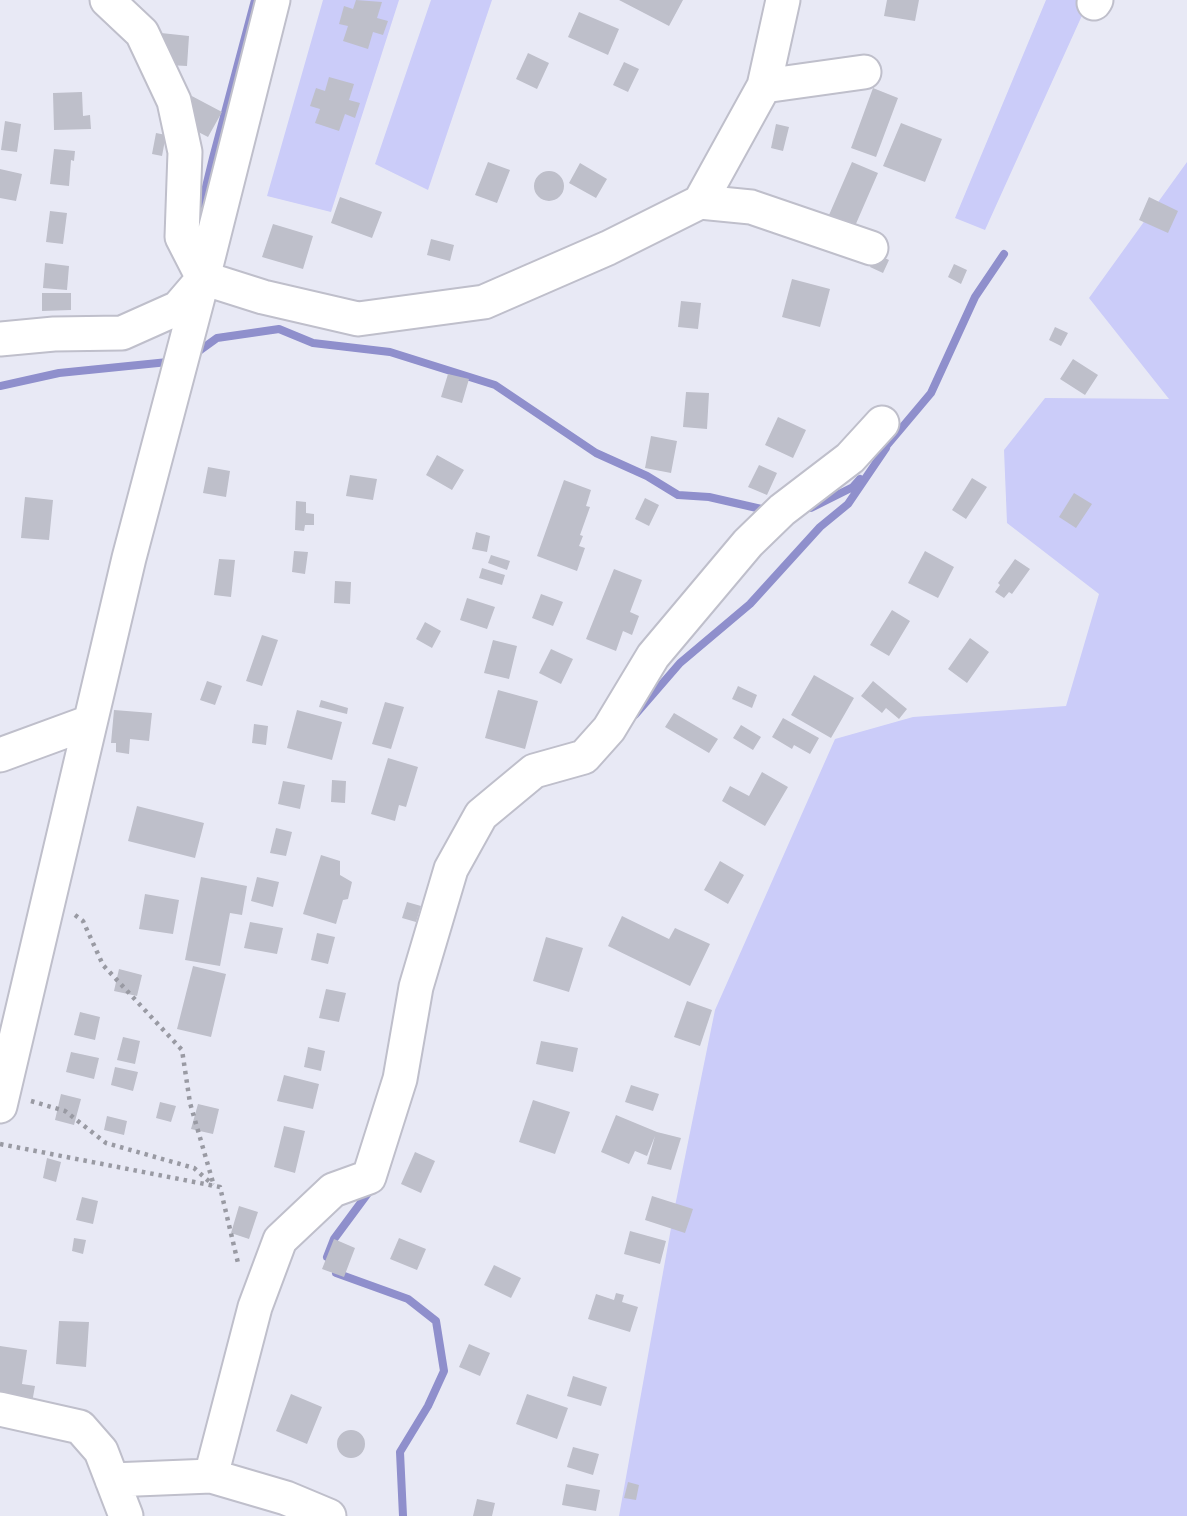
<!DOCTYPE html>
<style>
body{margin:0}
canvas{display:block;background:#e8e9f5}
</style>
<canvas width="1187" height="1516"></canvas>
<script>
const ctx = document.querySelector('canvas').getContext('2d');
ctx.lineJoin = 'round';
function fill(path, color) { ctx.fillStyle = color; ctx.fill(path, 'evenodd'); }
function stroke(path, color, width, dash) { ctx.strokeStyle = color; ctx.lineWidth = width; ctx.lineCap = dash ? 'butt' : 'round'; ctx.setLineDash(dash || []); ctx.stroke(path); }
const green = new Path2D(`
 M323,0h76l-68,212 -64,-16z
 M431,0h61l-64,190 -53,-26z
 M1046,0h43l-104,230 -30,-12z
 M1187,162v1354h-568l56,-310 40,-196 120,-271 78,-22 153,-11 33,-112 -92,-71 -3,-73 41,-52 124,1 -80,-101z`);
const stream = new Path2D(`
 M197,224l16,-66 42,-158
 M199,351l18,-13 62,-9 34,14 77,9 105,33 101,68 51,23 31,19 31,2 61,14
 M0,386l59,-13 109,-11 1,-5
 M883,450l48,-57 44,-96 29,-43
 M804,508h7l42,-21 7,-8
 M635,715l45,-52 70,-59 70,-77 28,-23 38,-56
 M327,1257l7,-18 37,-50
 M336,1273l72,26 28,22 8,50 -16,35 -28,46 3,64`);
const building = new Path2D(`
 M356,0l26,2 -5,16 11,3 -5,14 -10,-3 -5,17 -25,-8 5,-15 -9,-2 5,-18 9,3z
 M619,0h64l-14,26z
 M887,0h32l-4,21 -31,-5z
 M579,12l40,17 -11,26 -40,-18z
 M161,33l28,3 -2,30 -19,-1 -8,-12z
 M528,53l21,10 -12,26 -21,-10z
 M624,62l15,7 -11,23 -15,-7z
 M329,77l25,7 -5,16 11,3 -5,15 -10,-4 -6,17 -24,-8 5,-14 -10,-3 6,-18 9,3z
 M873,88l25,10 -22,59 -25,-9z
 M82,92l1,24 7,-1 1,14 -37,1 -1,-37z
 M188,94l34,18 -14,25 -33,-17z
 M5,121l16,3 -4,28 -16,-2z
 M901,123l41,16 -17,43 -42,-16z
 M776,124l13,3 -6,24 -12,-3z
 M156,133l10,2 -4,21 -10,-2z
 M54,149l21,2 -1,10 -3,-1 -2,26 -19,-2z
 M488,162l22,8 -13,33 -22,-8z
 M852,162l26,11 -23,53 -26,-11z
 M580,163l27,16 -11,19 -27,-15z
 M0,169l22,5 -6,27 -16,-3z
 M534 186a15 15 0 1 1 30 0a15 15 0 1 1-30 0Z
 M340,197l42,15 -10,26 -41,-15z
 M1149,197l29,14 -10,22 -29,-13z
 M50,211l17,2 -4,31 -17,-2z
 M273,224l40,12 -10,33 -41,-12z
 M431,239l23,6 -4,16 -23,-6z
 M876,254l13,6 -6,13 -13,-6z
 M45,263l24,3 -2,24 -24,-2z
 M954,264l13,6 -6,14 -13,-7z
 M792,279l38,10 -10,38 -38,-10z
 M42,293h29v17l-29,1z
 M681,301l20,2 -3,26 -20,-2z
 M1055,327l13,6 -7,13 -12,-6z
 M1073,359l25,16 -13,20 -25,-16z
 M448,374l21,5 -7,24 -21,-6z
 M686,392l23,1 -2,36 -24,-2z
 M778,417l28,13 -13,28 -28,-13z
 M651,436l26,5 -6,32 -26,-5z
 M437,455l27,15 -12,20 -26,-15z
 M759,465l18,8 -10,22 -19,-8z
 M208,467l22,4 -4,26 -23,-4z
 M350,475l27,4 -4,21 -27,-4z
 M972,478l15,9 -21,32 -14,-9z
 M564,480l27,10 -5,16 4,1 -10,28 3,1 -4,10 6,2 -8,23 -40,-15z
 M1074,493l18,11 -16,24 -17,-11z
 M25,497l28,3 -4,40 -28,-2z
 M645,498l14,7 -10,21 -14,-7z
 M296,501l10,1v11l8,1v11h-9l-1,6 -9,-1z
 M476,532l14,4 -3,16 -15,-3z
 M294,551l14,1 -3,22 -13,-2z
 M925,551l29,16 -16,31 -30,-15z
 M491,555l19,6 -3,9 -19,-7z
 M219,559l16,1 -4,37 -17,-2z
 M1015,559l15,10 -18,25 -3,-2 -5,6 -9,-6 5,-7 -2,-2z
 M482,568l23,7 -3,10 -23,-7z
 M614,569l28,11 -12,32 9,4 -7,19 -9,-4 -7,20 -30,-12z
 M335,581l16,1 -1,22 -16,-1z
 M541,594l22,8 -10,24 -21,-8z
 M467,598l28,9 -8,22 -27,-9z
 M892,610l18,11 -21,35 -19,-11z
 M425,622l16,9 -9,17 -16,-9z
 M262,635l16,5 -16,46 -16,-5z
 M970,638l19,14 -22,31 -19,-14z
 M493,640l24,6 -8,33 -25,-6z
 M551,649l22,10 -12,25 -22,-11z
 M814,675l40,23 -23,40 -40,-23z
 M207,681l15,5 -7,19 -15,-5z
 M873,681l34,28 -8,10 -13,-11 -4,5 -21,-17z
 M738,686l19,9 -5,13 -20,-9z
 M498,690l40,11 -13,48 -40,-11z
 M321,700l27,8 -1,6 -28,-7z
 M385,702l19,5 -13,42 -19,-5z
 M114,710l38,3 -3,28 -19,-2 -1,15 -13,-2v-9h-5z
 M297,710l45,12 -10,38 -45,-12z
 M674,713l44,26 -9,14 -44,-26z
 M783,718l36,20 -9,16 -16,-9 -2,4 -20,-12z
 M254,724l14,2 -2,19 -14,-2z
 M741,725l20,12 -8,13 -20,-12z
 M388,758l30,9 -12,40 -7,-2 -4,16 -24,-7z
 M762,772l26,15 -23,39 -43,-25 8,-15 19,10z
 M332,780l14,1 -1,22 -14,-1z
 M283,781l22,4 -5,24 -22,-5z
 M137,806l67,17 -9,35 -67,-17z
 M276,828l16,4 -6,24 -16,-3z
 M321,855l19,6v14l12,7 -4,17 -5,1 -7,24 -33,-10z
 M720,861l24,14 -16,29 -24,-14z
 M201,877l46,9 -5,29 -12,-2 -10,53 -35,-6z
 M257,877l22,5 -6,25 -22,-6z
 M145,894l34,6 -6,34 -34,-5z
 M407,902l14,4 -5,16 -14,-4z
 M622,916l47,23 6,-11 35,16 -20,42 -82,-40z
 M250,922l33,6 -6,26 -33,-6z
 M317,933l18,4 -7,27 -17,-4z
 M546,937l37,11 -14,44 -36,-11z
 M193,966l33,8 -15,63 -34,-8z
 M119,969l23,6 -5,21 -23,-5z
 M326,989l20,4 -7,29 -20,-4z
 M687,1001l25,9 -12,36 -26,-9z
 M80,1012l20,5 -5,23 -21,-5z
 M123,1037l17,4 -5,23 -18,-4z
 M541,1041l37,7 -5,24 -37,-8z
 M308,1047l17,4 -4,20 -17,-4z
 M71,1052l28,6 -5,21 -28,-7z
 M115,1067l23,5 -5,19 -22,-6z
 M284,1075l35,9 -6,25 -36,-8z
 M631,1085l28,9 -6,17 -28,-9z
 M61,1094l20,5 -7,26 -19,-5z
 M533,1100l37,12 -15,42 -36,-12z
 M160,1102l16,4 -5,16 -15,-4z
 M198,1104l21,5 -6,25 -22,-5z
 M616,1115l41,17 24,6 -10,32 -24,-6 8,-28 -8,20 -12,-5 -6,13 -28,-12z
 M107,1116l20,5 -3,14 -20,-5z
 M284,1126l21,5 -10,42 -21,-6z
 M415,1152l20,9 -14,32 -20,-9z
 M47,1158l14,4 -5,20 -13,-4z
 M652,1196l41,13 -8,24 -40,-13z
 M82,1197l16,4 -5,23 -17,-4z
 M239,1206l19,6 -9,27 -18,-6z
 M630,1231l36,10 -6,23 -36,-10z
 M74,1238l12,2 -3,14 -11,-3z
 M399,1238l27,11 -9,21 -27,-11z
 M334,1239l21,9 -11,29 -22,-8z
 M494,1265l27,13 -10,20 -27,-13z
 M616,1293l8,2 -2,7 16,5 -8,25 -42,-13 8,-25 18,6z
 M59,1321l30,1 -3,45 -30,-3z
 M469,1344l21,9 -10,23 -21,-9z
 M0,1346l27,4 -5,34 13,2 -5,28 -30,-5z
 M573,1376l34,11 -6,19 -34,-10z
 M291,1394l31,13 -15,37 -31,-13z
 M527,1394l41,14 -11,31 -41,-15z
 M337 1444a14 14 0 1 1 28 0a14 14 0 1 1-28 0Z
 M573,1447l26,7 -6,21 -26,-8z
 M628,1482l11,3 -3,15 -12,-2z
 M566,1484l34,6 -4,21 -34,-6z
 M477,1499l18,4 -3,13h-19z`);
const path = new Path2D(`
 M75,915l8,6 20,44 79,85 8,53 24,83
 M31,1101l34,10 41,32 88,25 19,17
 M0,1144l220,43 18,76`);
const minor = new Path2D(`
 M107,0l35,33 32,68 11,51 -3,85 21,41 60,19 95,22 126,-17 124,-54 92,-46 51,5 120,41
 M1094,3l2,-3
 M764,86l100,-14
 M700,202l64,-116 19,-86
 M0,339l54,-5 68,-1 56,-25 24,-28
 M0,755l90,-33
 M0,1106l129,-548 74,-280 70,-278
 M0,1409l80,18 21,24 25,65
 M211,1476l44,-169 25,-67 53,-50 36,-13 31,-98 16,-92 35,-118 30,-54 53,-44 50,-14 25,-28 44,-73 95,-113 34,-33 68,-52 32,-35
 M112,1480l99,-4 75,22 43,18`);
fill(green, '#cbccf9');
stroke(stream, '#8f8fcc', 8);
fill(building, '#bebfca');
stroke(minor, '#bfbfcb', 37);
stroke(path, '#999aa3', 4.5, [3.5, 5]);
stroke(minor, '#fff', 33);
</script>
